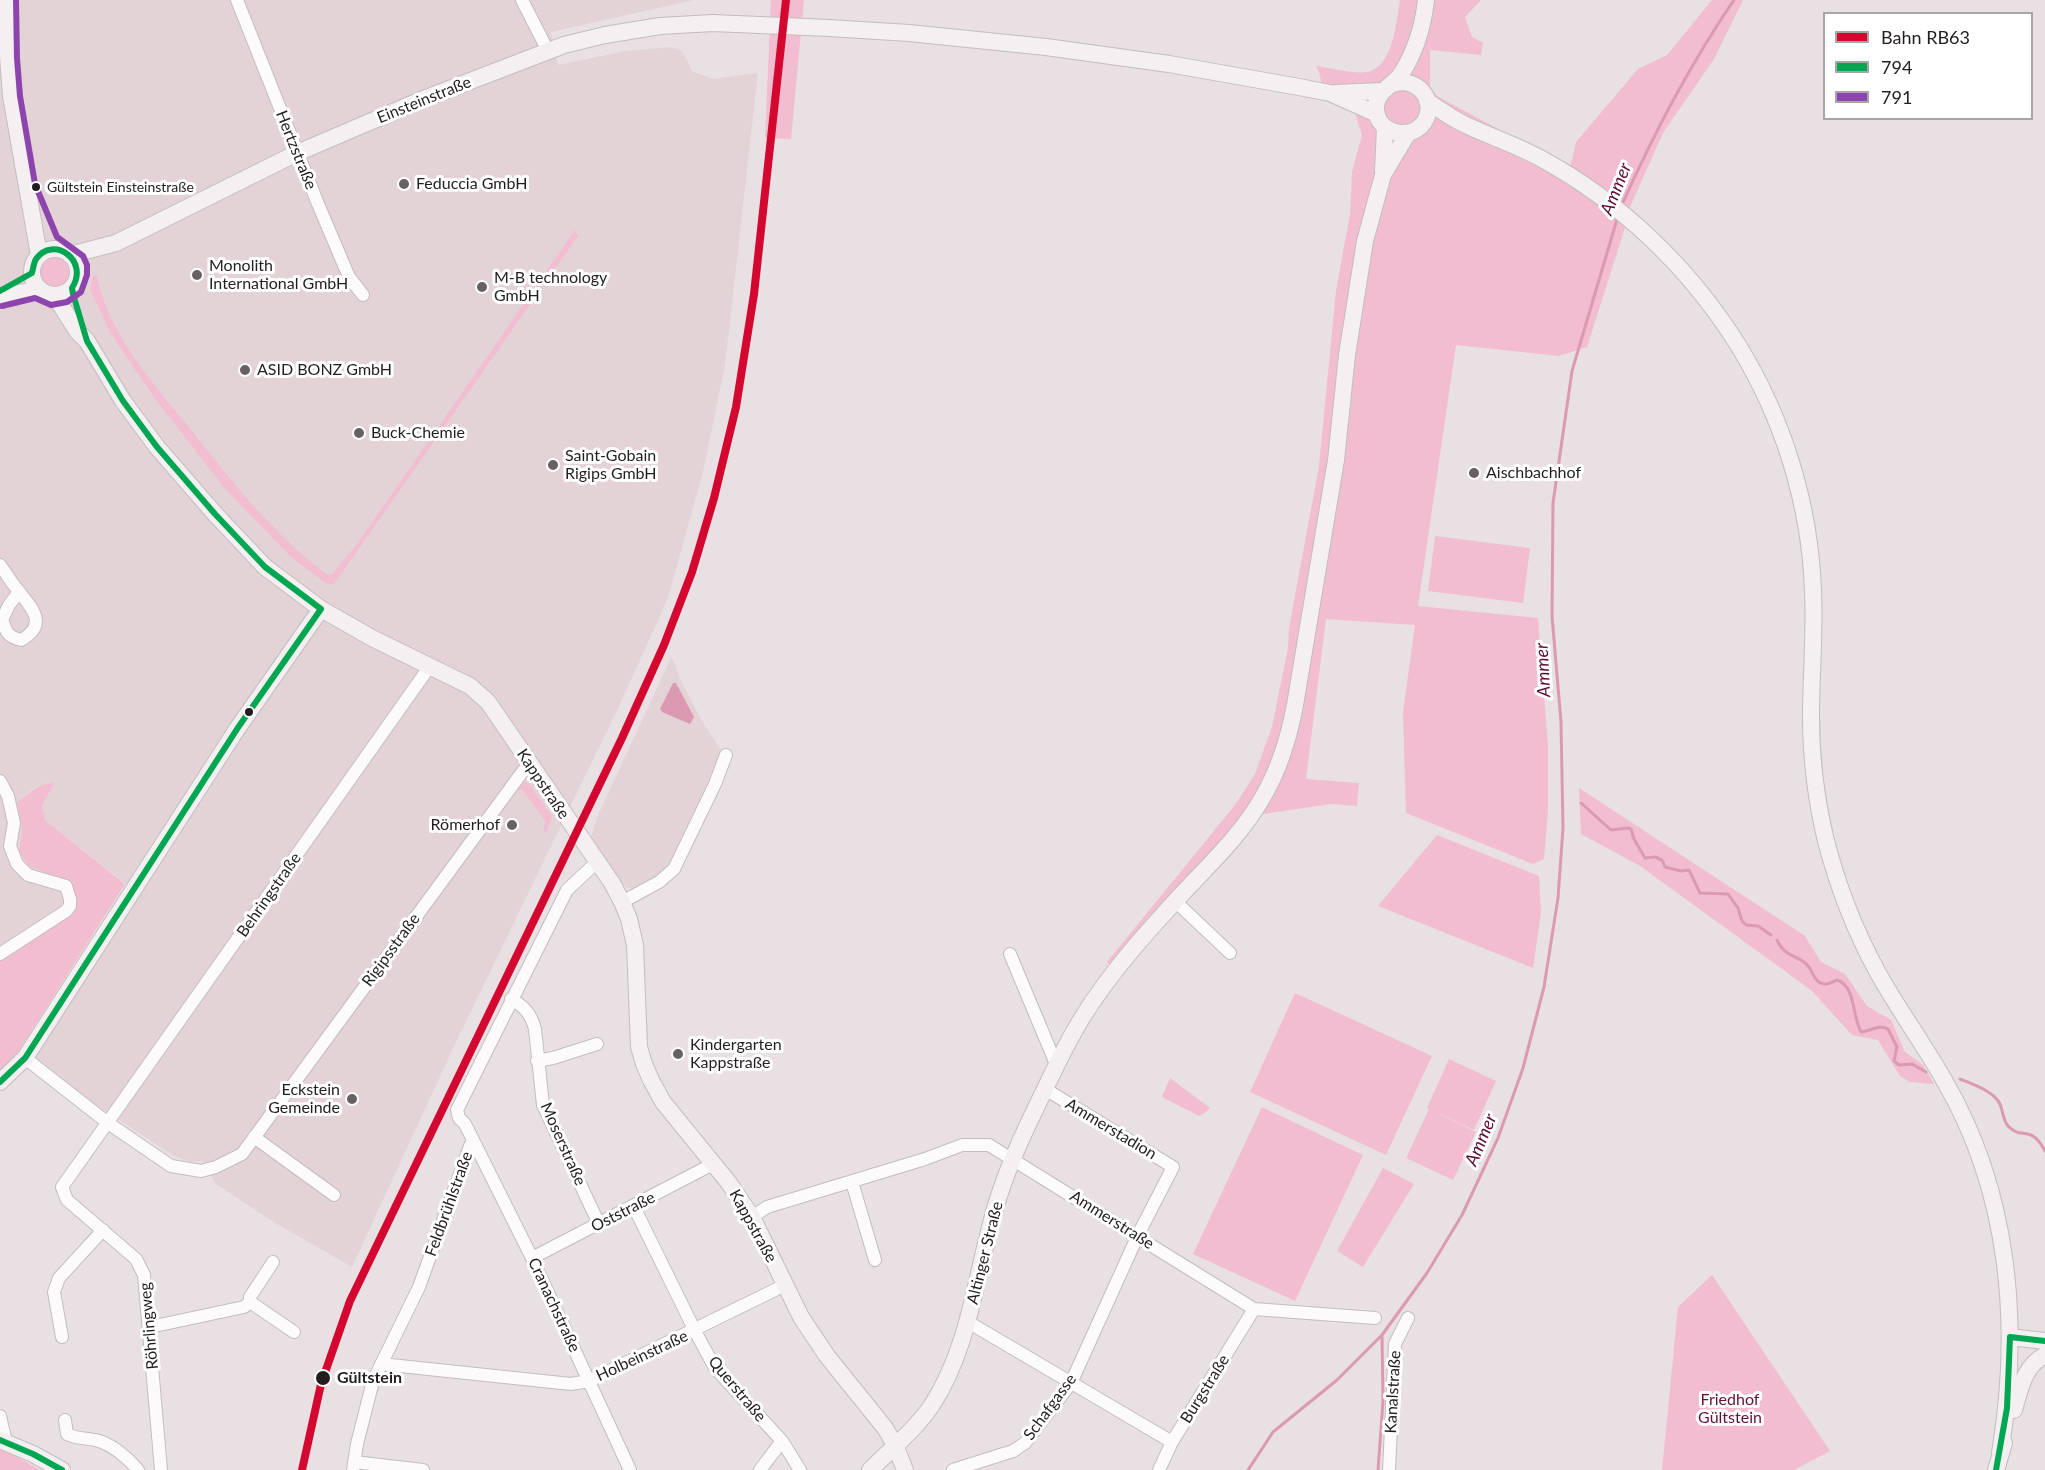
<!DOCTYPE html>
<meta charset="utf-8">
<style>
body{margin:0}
#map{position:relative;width:2045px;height:1470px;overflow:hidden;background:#e8e0e2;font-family:Lato,sans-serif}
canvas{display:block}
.legend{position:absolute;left:1823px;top:12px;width:210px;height:108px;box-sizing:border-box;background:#fff;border:2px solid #a7a5a5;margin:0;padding:8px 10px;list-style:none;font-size:18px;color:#221d1f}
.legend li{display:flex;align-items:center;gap:12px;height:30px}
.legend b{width:30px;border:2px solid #a7a5a5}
</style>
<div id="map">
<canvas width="2045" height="1470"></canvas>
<ul class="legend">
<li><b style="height:8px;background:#d30730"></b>Bahn RB63</li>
<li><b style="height:8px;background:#00a651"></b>794</li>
<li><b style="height:8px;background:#8e44ad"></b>791</li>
</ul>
</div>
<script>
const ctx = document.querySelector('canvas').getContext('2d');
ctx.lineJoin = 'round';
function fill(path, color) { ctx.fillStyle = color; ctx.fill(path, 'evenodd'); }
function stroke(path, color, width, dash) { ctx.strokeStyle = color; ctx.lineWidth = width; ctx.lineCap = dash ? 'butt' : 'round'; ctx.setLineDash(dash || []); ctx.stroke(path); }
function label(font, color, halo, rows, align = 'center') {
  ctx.font = font + ' Lato,sans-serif'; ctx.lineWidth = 6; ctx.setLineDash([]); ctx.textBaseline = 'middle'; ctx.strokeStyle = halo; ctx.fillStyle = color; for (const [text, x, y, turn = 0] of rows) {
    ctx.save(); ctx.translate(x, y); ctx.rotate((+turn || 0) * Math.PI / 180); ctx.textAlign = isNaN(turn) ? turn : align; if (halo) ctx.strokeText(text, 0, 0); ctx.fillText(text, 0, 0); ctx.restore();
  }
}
const built = new Path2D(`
 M0,0h694l-143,32 7,33 68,-14 46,-4 10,4 10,20 21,8 45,-6 -33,292 -22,107 -35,126 -46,102 -166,342 -104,225 -75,-43 -61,-40 -14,-23 -11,1 -17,-6 -81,-53 -57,-42v-10l103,-157 -94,-74 -3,-13 13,-25 -18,4 -20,16 5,27 -3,22 49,30 8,28 -76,51z
 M671,658l2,1 9,24 20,38 20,31 -53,112 -6,9 -16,11 -14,5 -7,-2 -6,-6 -31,-39 10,-29z`);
const green = new Path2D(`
 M771,0h33l-13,139 -26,-1z
 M1400,0h81l-16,17 7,20 11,6 -2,12 -51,-5v36l7,10 133,72 6,-26 62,-73 29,-14 45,-55h31l-29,59 -51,74 -33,74 -6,24 -37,116 -28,9 -103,-11 -38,261 120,12 10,128v65l-4,48 -11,5 -127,-51 -3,-101 12,-87 -89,-6 -20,160 53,4 -2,23 -26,-2 -68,10 -14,17 -132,142 -10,-11 128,-157 20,-31 17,-47 16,-79 1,-20 30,-162 17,-175 14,-77 2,-42 10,-37 -8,-25 -29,-11 -6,-27 -3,-6c14,2 37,8 51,6 27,-5 29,-51 33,-72z
 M575,230l3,6 -244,348h-7l-36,-27 -64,-66 -71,-91 -45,-66 -21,-44 3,-15h4c8,53 57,110 91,151 42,53 85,109 140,149l4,-1 25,-30z
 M39 272a16 16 0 1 1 32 0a16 16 0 1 1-32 0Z
 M1435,536l95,12 -7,55 -95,-12z
 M55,782l-13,24 3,14 80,64 -107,168 -18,20v-112l76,-51 -8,-28 -39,-15 -10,-15 3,-22 -5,-27 22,-16z
 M528,782l24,35 -6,16 -3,-6 3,-5 -24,-33 -7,2 6,-8z
 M1579,788l226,148 16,26 24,12 22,32 24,14 14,32 18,13 11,19 -24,-2 -10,-6 -22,-36 -26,-5 -41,-45 -171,-124 -59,-32z
 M1437,835l102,41 2,37 -8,55 -155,-62z
 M1295,993l137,63 -46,99 -136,-63z
 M1449,1059l47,22 -22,49 -44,-21 46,23 -23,48 -47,-22 23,-49 -2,-1z
 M1170,1078l40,30 -4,4 -7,4 -37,-19z
 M1262,1107l101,48 -68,146 -102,-47z
 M1383,1168l31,16 -51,83 -26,-16z
 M1712,1275l118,176 -36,19h-132l16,-163z
 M0,1447l40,23h-40z`);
const water = new Path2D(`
 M673,683h3l18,34 -4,7 -28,-12 -2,-3z`);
const stream = new Path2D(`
 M1621,207c31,-70 70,-144 113,-207
 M1581,803l30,27 17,-2 3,1 3,10 11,19 10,-1 7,3 3,7 16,4 8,-1 11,23 28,1 10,14 4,13 4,4 12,1 13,9
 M1777,940c9,19 23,15 32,27 4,6 6,16 15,17 4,1 10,-3 13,-4 19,6 15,37 24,52 10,-1 18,-8 27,-3l9,18 -3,14 5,4 13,-1 14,8
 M1960,1079c12,5 34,12 40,25 3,7 3,16 8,22 14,15 22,-3 37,25
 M1248,1470l25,-38 64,-52 45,-45 45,-62 35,-58 36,-77 25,-70 21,-81 14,-89 5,-70 -2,-106 -9,-106 1,-113 19,-132 46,-155
 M1378,1470l5,-69 -1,-66`);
const street = new Path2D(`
 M237,0l81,204 31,73 14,18
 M522,0l26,51
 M0,565c6,8 11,17 17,24 13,17 33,35 4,51 -13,-3 -15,-8 -19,-20l7,-15 10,-13
 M0,781l8,15 6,27 -4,23 7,18 11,11 38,11 4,13v7l-4,5 -66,43
 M597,862l-30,28 -110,220 2,8 6,6 67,134 98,212
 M1175,901l55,52
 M622,902l37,-20 15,-13 41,-85 11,-29
 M1010,954l46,110
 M511,999c13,7 20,15 24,30l8,76 56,119
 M25,1058l83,65 63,43 30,5 15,-4 26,-13 281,-383 8,-5
 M537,1061l16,-3 44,-14
 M254,1137l80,58
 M852,1182l23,78
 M634,1207l61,124 20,37 67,73 18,29
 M752,1217l15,-10 158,-48 37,-14h27l265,164 121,9
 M532,1258l181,-94
 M250,1302l44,30
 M968,1322l204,120
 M150,1327l94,-20 6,-5v-5l23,-35
 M62,1337l-8,-45 5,-14 44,-48
 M381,1364l190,20 18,-3 196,-96
 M0,1416l6,26
 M65,1420l2,14c9,5 19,4 28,6 16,3 33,18 43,30
 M354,1462l69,8
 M161,1470l-17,-195 -8,-16 -69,-59 -5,-13 368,-521
 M353,1470l4,-26 16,-63 46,-94 51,-141 3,-4
 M760,1470l22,-29
 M953,1470l60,-19 12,-8 46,-60 67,-148 35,-68 -128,-78
 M1159,1470l13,-28 82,-133
 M1389,1470l6,-126 13,-26`);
const secondary = new Path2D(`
 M7,0l-1,30 5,66 28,159
 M1393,84c19,-7 39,9 35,29 -7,31 -54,24 -52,-7 2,-16 17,-20 25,-32 15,-23 22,-47 25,-74
 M1336,93l46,-2
 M1427,101c13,9 27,19 41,25 24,11 48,19 72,32 81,44 149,109 198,187 45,73 72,159 75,246 2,42 -2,83 -2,125 0,42 5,84 15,125 12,46 29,90 52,132 20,36 45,70 66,107 66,113 77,246 56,373
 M1383,171l2,-43
 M32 272a23 23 0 1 1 46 0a23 23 0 1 1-46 0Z
 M70,255l46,-12 181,-90 124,-53 143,-55 41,-10 55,-9 53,-3 116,5 80,5 137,14 123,17 130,23 31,6 47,21
 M55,296l22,35 10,10 36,60 34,46 58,67 50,53 56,42 51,29 98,48 18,16 124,181 10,19 7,17 6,26 4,102 5,17 7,16 12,22 66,81 23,34 49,100 26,39 58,72 10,17 10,25
 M0,297l39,-8
 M0,1082l25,-24 212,-329 84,-120
 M2010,1337l35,4
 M2014,1410c6,-21 10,-44 31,-55
 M0,1440l33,14 29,16
 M870,1470c21,-21 45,-40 62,-65 40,-62 44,-137 66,-206 12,-38 29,-73 46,-108 12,-25 23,-49 38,-73 27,-44 63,-84 99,-123 29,-31 62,-62 83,-100 16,-28 25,-58 31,-90l41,-245 11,-105 18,-114 18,-66 25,-42
 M1996,1470l8,-27`);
const bus1 = new Path2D(`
 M0,291l32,-18c1,-4 2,-11 4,-14 17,-24 54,1 36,29l1,6 14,47 36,60 34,46 58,67 50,53 56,42
 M0,1082l25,-24 212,-329 84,-120
 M0,1440l33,14 29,16
 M1996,1470l11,-62 3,-71 35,4`);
const bus2 = new Path2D(`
 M2,306l33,-8 16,7 16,-3 14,-10 6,-17v-10l-4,-9 -26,-19 -22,-53 -15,-88 -3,-38 -1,-58`);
const rail1 = new Path2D(`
 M302,1470l19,-86 29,-83 272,-563 42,-93 28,-73 22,-74 22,-91 18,-113 32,-294`);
const markers = [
 [404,184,6,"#676163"],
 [36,187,5,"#221d1f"],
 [197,275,6,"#676163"],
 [482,287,6,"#676163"],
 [245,370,6,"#676163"],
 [359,433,6,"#676163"],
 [553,465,6,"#676163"],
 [1474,473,6,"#676163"],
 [249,712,5,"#221d1f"],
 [512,825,6,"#676163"],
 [678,1054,6,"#676163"],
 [352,1099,6,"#676163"],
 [323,1378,8,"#221d1f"]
];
const busNames = [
 ["Gültstein Einsteinstraße",47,187]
];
const streetNames = [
 ["Einsteinstraße",424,100,-22],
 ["Hertzstraße",296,150,68],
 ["Kappstraße",543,784,56],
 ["Behringstraße",269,895,-55],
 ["Rigipsstraße",391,950,-54],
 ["Ammerstadion",1111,1129,31],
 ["Moserstraße",563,1144,66],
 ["Feldbrühlstraße",449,1204,-70],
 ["Oststraße",623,1212,-27],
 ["Ammerstraße",1112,1220,32],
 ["Kappstraße",753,1226,61],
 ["Altinger Straße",985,1253,-76],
 ["Cranachstraße",554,1305,65],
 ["Röhrlingweg",149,1326,-95],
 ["Holbeinstraße",642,1356,-25],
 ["Querstraße",737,1389,50],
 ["Burgstraße",1205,1389,-58],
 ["Kanalstraße",1393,1392,-87],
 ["Schafgasse",1050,1407,-54]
];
const poiNames = [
 ["Feduccia GmbH",416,184],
 ["Monolith",209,266],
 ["International GmbH",209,284],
 ["M-B technology",494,278],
 ["GmbH",494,296],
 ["ASID BONZ GmbH",257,370],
 ["Buck-Chemie",371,433],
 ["Saint-Gobain",565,456],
 ["Rigips GmbH",565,474],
 ["Aischbachhof",1486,473],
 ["Römerhof",500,825,"right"],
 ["Kindergarten",690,1045],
 ["Kappstraße",690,1063],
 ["Eckstein",340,1090,"right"],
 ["Gemeinde",340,1108,"right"]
];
const stopNames = [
 ["Gültstein",337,1378]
];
const parkNames = [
 ["Friedhof",1730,1400],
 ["Gültstein",1730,1418]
];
const waterNames = [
 ["Ammer",1616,189,-68],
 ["Ammer",1543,670,-93],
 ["Ammer",1481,1140,-67]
];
fill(built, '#e3d3d7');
fill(green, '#f2bdd0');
fill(water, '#dc99b2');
stroke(stream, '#dc99b2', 3);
stroke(street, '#c2bdbe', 14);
stroke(secondary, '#c2bdbe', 18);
stroke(street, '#fcfafb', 12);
stroke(secondary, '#f4eff1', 16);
stroke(bus1, '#00a651', 6);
stroke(bus2, '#8e44ad', 6);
stroke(rail1, '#d30730', 8);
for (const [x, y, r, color] of markers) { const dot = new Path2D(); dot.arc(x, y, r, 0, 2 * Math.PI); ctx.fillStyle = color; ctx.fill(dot); stroke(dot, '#fff', 2); }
label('14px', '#221d1f', '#fff', busNames, 'left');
label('16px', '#221d1f', '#fff', streetNames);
label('16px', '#221d1f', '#fff', poiNames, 'left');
label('bold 16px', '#221d1f', '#fff', stopNames, 'left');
label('16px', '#631038', '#fff', parkNames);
label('italic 18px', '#5f0b35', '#fff', waterNames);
</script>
